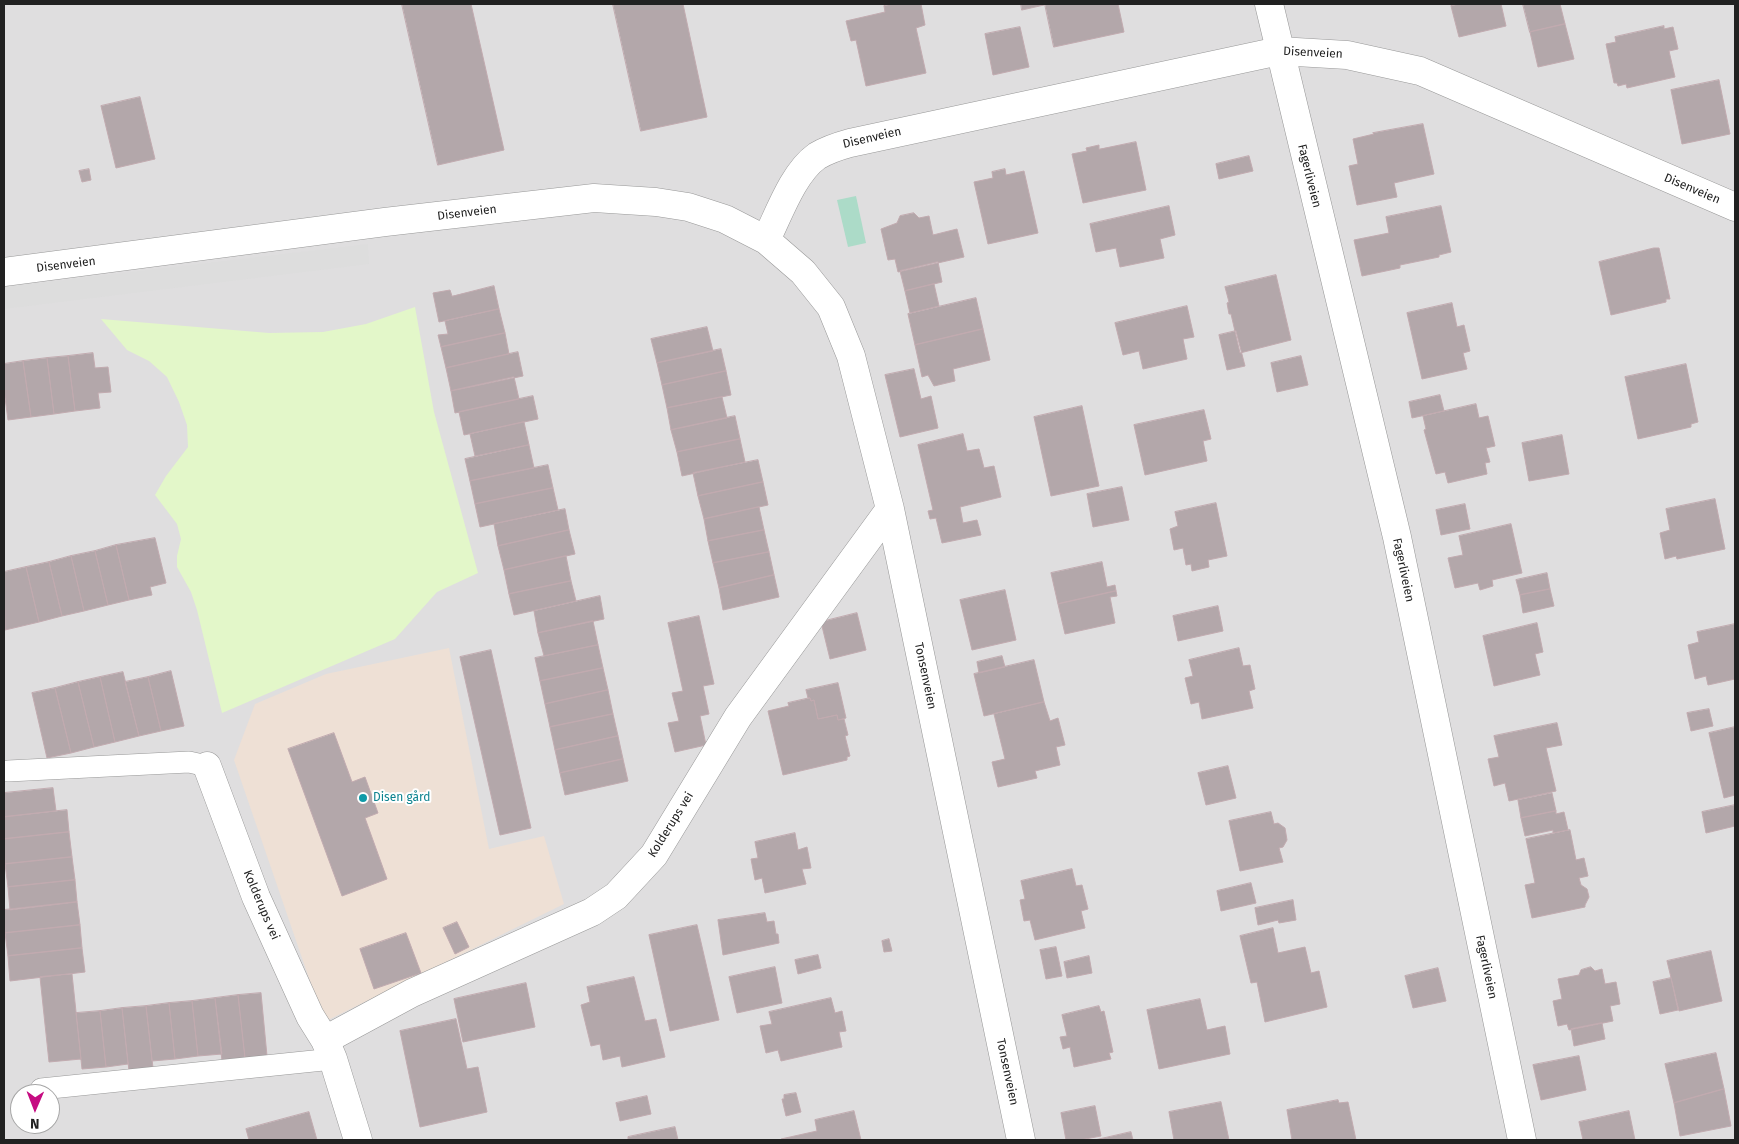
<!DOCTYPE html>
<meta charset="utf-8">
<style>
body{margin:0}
#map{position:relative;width:1739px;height:1144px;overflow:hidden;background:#f1e8e8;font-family:"Fira Sans",sans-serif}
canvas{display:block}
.frame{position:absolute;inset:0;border:5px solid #212121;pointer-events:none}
.north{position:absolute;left:10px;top:1084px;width:50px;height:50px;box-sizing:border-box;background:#fff;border:1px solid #a6a6a6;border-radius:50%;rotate:181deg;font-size:14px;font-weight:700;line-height:20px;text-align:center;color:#212121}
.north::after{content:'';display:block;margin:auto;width:18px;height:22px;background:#c60c82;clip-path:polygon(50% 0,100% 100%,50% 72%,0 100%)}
</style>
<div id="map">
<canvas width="1739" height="1144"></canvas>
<div class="frame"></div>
<div class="north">N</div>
</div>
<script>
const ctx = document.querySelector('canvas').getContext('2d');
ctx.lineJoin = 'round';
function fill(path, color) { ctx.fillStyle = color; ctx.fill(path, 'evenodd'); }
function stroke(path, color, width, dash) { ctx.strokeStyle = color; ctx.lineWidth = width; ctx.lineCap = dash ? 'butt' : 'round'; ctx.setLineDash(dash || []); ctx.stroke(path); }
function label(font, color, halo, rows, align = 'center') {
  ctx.font = font + ' "Fira Sans",sans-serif'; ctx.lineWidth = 4; ctx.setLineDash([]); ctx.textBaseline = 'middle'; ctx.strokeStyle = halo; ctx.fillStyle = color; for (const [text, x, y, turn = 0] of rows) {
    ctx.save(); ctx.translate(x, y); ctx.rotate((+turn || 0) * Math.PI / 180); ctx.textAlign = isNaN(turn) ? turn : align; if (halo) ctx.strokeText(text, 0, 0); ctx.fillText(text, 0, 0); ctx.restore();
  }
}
const residential = new Path2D(`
 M4,4h1731v1136h-1731zM20,1094h30v30h-30z`);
const farmland = new Path2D(`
 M449,648l40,201 55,-13 20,68 -240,118 -90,-262 21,-56 71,-30z`);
const park = new Path2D(`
 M415,307l19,105 44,161 -41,19 -42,47 -173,74 -25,-103 -6,-18 -14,-25v-11l4,-17 -4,-15 -22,-29 11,-19 22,-29 -1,-22 -8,-23 -12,-25 -18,-16 -22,-11 -26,-31 168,14 54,-1 43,-8z`);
const parking = new Path2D(`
 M368,244l1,20 -365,45v-22z`);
const water = new Path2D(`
 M856,196l10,47 -18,4 -11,-47z`);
const building = new Path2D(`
 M402,4h69l33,146 -66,15z
 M613,4h70l24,113 -66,14z
 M892,4h29l4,21 -9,3 10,45 -60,13 -10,-46 -5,1 -5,-20 39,-9 -1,-6z
 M1021,4h23v1l-22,5z
 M1045,4h73l6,28 -70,15z
 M1460,4h41l5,22 -47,11 -8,-31z
 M1523,4h37l5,20 -35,8z
 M1565,24l9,35 -36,8 -8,-35z
 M1664,26v3l9,-2 5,22 -9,2 6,26 -48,11 -1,-4 -8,2 -1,-3h-3l-8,-39 10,-2 -1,-5z
 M1020,27l9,40 -36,8 -8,-41z
 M1719,80l11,54 -48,10 -11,-54z
 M140,97l15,62 -39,9 -15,-62z
 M1423,124l11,50 -40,9 3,14 -40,8 -8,-39 9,-2 -5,-25 21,-5 -1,-1z
 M1136,142l10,48 -63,13 -11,-49 15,-3 -1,-3 13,-3v4z
 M1249,156l4,15 -34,8 -3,-15z
 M89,169l2,11 -9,2 -3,-11z
 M1005,169l1,6 18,-4 14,62 -50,11 -14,-62 19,-4 -1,-6z
 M1169,206l6,29 -15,4 4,19 -44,9 -4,-19 -20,4 -6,-28z
 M1441,206l10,46 -12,3v2l-39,8v3l-38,8 -8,-36 35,-7 -3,-16z
 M914,213l5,5 10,-2 4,19 24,-6 7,28 -66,15 -3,-13 -7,1 -7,-31 16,-6 3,-7z
 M1654,248h5l11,51h-4v3l-55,13 -12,-53z
 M938,262l4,20 -37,9 -5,-20z
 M1276,275l15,65 -51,13 -9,-39h-2l-2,-11 2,-1 -4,-15z
 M934,284l5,22 -29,7 -5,-22z
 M494,286l5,23 -60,13 -6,-29 17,-3 2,6z
 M976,298l7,31 -68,16 -7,-31z
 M1452,303l5,24 7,-2 6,26 -7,2 4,16 -45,10 -15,-66z
 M1187,306l7,31 -11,2 4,20 -44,10 -4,-18 -16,4 -8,-32z
 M499,309l6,24 -64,14 -3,-12 10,-1 -3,-13z
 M707,327l6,24 -56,12 -6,-24z
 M983,329l7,31 -37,9 2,12 -21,5 -6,-11 -6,2 -7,-32z
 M1236,331l9,35 -18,4 -8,-35z
 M505,333l4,21 -63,14 -5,-21z
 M721,349l5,22 -64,14 -5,-22z
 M518,352l5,24 -72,15 -5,-23z
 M93,353l2,15 13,-1 3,25 -13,1 2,15 -25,3 -7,-55z
 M68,356l7,55 -21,3 -7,-56z
 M1301,356l7,29 -31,7 -6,-29z
 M47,358l7,56 -23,3 -8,-56z
 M23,361l8,56 -23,3 -4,-30v-26z
 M1686,364l12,58 -7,2v3l-53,12 -13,-62z
 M914,369l7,30 10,-3 7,32 -38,9 -15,-62z
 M726,371l5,24 -64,13 -5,-23z
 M514,377l5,22 -64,14 -4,-22z
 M1440,395l4,16 -32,7 -3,-16z
 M533,396l5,23 -74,16 -5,-23z
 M722,397l5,21 -56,12 -4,-22z
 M1476,404l3,14 9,-2 7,30 -9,2 4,14 -5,1 2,11 -39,9 -3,-11 -9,2 -12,-44 2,-1 -3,-13z
 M1082,406l17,80 -48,10 -17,-79z
 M1204,410l7,29 -8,2 4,20 -62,14 -11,-50z
 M735,416l5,23 -63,13 -6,-22z
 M524,422l5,23 -54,11 -5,-22z
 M963,434l4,17 12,-2 5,19 10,-2 7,31 -41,10 3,16 14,-3 4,15 -39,8 -6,-25 -6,1 -2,-8 5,-1 -15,-65z
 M1562,435l7,39 -40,7 -7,-38z
 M740,439l5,23 -63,14 -5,-24z
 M529,445l5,23 -64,13 -5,-22z
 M758,460l5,22 -65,14 -5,-23z
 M548,465l5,23 -78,16 -5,-23z
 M763,482l5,23 -64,14 -6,-23z
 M1122,487l7,33 -36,7 -6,-33z
 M553,488l5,22 -78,17 -5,-23z
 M1715,499l10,50 -48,10 -1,-3 -11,3 -5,-26 10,-3 -4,-21z
 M1216,503l11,53 -19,4 1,7 -17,4 -1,-7 -5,1 -3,-17 -9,2 -4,-21 8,-3 -3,-14z
 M1465,504l5,25 -29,6 -5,-25z
 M759,507l5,23 -56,11 -4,-22z
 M565,509l4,21 -71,16 -4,-22z
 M1511,524l11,49 -30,7 1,6 -13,4 -2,-7 -23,5 -7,-30 15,-3 -4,-19z
 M569,530l6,24 -71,16 -6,-24z
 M764,530l5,22 -56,11 -5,-22z
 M155,538l11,45 -16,4 2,8 -23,5 -13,-55z
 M116,545l13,55 -21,5 -13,-54z
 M95,551l13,54 -24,6 -13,-55z
 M769,552l5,23 -55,13 -6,-25z
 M71,556l13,55 -22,5 -13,-54z
 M566,556l5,25 -62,13 -5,-24z
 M49,562l13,54 -23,6 -13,-55z
 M1102,562l5,25 8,-2 1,6 -58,13 -7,-31z
 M26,567l13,55 -34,8 -1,-58z
 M1547,573l3,16 -30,6 -4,-15z
 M774,575l5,22 -56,13 -4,-22z
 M571,581l5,20 -62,14 -5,-21z
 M1550,589l4,17 -31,7 -3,-18z
 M1005,590l11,50 -44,10 -12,-50z
 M1116,591l1,5 -7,1 5,26 -50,11 -7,-30z
 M600,596l4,23 -66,14 -4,-22z
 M1218,606l5,25 -45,10 -5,-25z
 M857,613l9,37 -36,9 -9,-37z
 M699,616l15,68 -11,2 6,28 -9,2 6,29 -31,7 -7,-29 11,-2 -7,-28 11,-2 -15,-68z
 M593,621l5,24 -54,11 -6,-23z
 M1537,623l6,29 -8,2 5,21 -46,11 -11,-50z
 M1735,624v55l-27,6 -2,-9 -11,3 -7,-34 11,-3 -2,-10z
 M598,645l5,23 -63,13 -5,-23z
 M1239,648l4,18 7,-1 5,24 -6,2 4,17 -51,11 -3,-17 -8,2 -6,-26 8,-2 -4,-16z
 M491,650l40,178 -31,7 -40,-178z
 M1002,656l3,11 -26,6 -2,-11z
 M1034,660l10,42 -60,14 -10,-42z
 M603,668l5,22 -63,14 -5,-23z
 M171,671l13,55 -23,5 -13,-54z
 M123,672l16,64 -24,6 -15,-65z
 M100,677l15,65 -21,5 -16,-65z
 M148,677l13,54 -22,5 -14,-54z
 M78,682l16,65 -23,6 -16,-65z
 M838,683l8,35 -8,2 -1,-5 -19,4 -4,-19 -3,1 -1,-3h-2l-2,-8z
 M55,688l16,65 -24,5 -15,-65z
 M608,690l5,24 -63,13 -5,-23z
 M810,698l1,3 3,-1 4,19 19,-4 1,5 6,-1 4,16 -3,1 5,20 -3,1v3l-64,15 -15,-64 21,-5 -1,-3z
 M1044,702l6,19 8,-3 7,27 -9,2 4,18 -25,6 2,7 -39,9 -6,-25 13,-3 -11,-45z
 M1709,709l4,17 -22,5 -4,-18z
 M613,714l5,22 -63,14 -5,-23z
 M1557,723l5,22 -16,3 10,43 -47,10 -4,-18 -11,3 -6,-27 11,-2 -5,-21z
 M1735,727v68l-11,3 -15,-65z
 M334,733l18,49 13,-5 13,36 -13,5 22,61 -45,17 -54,-147z
 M618,736l5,23 -63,14 -5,-23z
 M623,759l5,22 -63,14 -5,-22z
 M1228,766l8,32 -30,7 -8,-32z
 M53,788l3,23 -52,6v-24z
 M1552,793l4,18 -35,7 -3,-18z
 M1735,805v21l-29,7 -4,-21z
 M67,810l2,22 -65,7v-22z
 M1556,811v3l8,-2 4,18 -15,3v-3l-28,6 -4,-18z
 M1271,812l3,12 4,-1 7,5 2,12 -4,7 -4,1 4,14 -43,9 -11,-50z
 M1570,830l6,30 8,-2 4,18 -9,2 2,7 6,4 2,8 -4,8v2l-53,11 -7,-33 10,-2 -9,-44z
 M69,832l3,25 -67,7 -1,-25z
 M795,833l3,17 9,-3 4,21 -9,1 4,15 -41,9 -3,-15 -7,2 -4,-21 7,-1 -3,-16z
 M72,857l3,23 -67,7 -3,-23z
 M1072,869l4,17 6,-1 6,24 -7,2 4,17 -50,12 -5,-20 -6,1 -4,-21 5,-1 -4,-18z
 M75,880l2,22 -67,8 -2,-23z
 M1251,883l5,20 -35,8 -4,-20z
 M1293,900l3,20 -17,3 -1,-3 -20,5 -3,-17z
 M77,902l3,23 -75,8 -1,-23z
 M765,913l2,9 7,-1 2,13h2l1,9 -56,12 -5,-35z
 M457,922l12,25 -14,7 -12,-26z
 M80,925l2,23 -74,8 -3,-23z
 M697,925l22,95 -49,11 -21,-96z
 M1273,928l5,25 27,-6 6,26 8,-2 8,36 -62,15 -8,-40 -6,1 -11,-47z
 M406,933l15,40 -47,16 -14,-40z
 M889,939l3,12 -8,1 -2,-11z
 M1056,947l6,29 -16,3 -6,-29z
 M82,948l3,24 -75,9 -2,-25z
 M1711,951l11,50 -43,10 -12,-50z
 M818,955l3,13 -23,6 -3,-14z
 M1089,956l3,17 -25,5 -3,-16z
 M775,967l7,36 -45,10 -8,-36z
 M1591,967l4,4 7,-2 3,15 11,-2 4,22 -10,2 3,15 -44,9 -2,-6 -9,2 -5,-25 9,-2 -4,-20 21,-4 2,-5z
 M1438,968l8,33 -33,7 -8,-32z
 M72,974l9,85 -32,3 -9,-85z
 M634,977l11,44 11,-2 9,38 -43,10 -2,-11 -17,4 -3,-16 -9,2 -10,-41 9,-3 -3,-15z
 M1671,978l7,32 -18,4 -7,-32z
 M526,983l9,44 -72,15 -9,-43z
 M261,993l6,63 -22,2 -7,-63z
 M238,995l7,63 -23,3 -7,-63z
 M215,998l7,56 -24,2 -6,-55z
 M831,998l4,15 7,-2 4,20 -7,1 3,15 -61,14 -3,-11 -12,3 -6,-27 12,-2 -3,-12z
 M1200,999l7,31 18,-4 5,28 -71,15 -12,-59z
 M192,1001l6,55 -23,3 -6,-56z
 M169,1003l6,56 -23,2 -6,-55z
 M146,1006l7,62 -24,3 -7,-63z
 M1099,1006l2,6 3,-1 9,41 -4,1 2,6 -37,8 -4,-20 -7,2 -3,-12 7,-1 -5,-21z
 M122,1008l6,56 -22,3 -6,-56z
 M100,1011l6,56 -24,2 -6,-56z
 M456,1019l11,50 11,-2 9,45 -67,15 -20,-96z
 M1602,1023l3,16 -31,7 -3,-17z
 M1716,1053l8,36 -50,14 -9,-39z
 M1579,1056l7,34 -45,10 -8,-35z
 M1724,1089l7,37 -51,10 -6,-33z
 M796,1093l5,19 -15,4 -4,-17h2v-4z
 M647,1096l4,18 -31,7 -4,-18z
 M1338,1100l1,3 9,-1 8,38h-64l-5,-30z
 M1221,1102l8,38h-55l-5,-28z
 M1095,1106l6,30 -21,4h-14l-5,-27z
 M854,1111l7,29h-79l-1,-1 36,-8 -2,-11z
 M1629,1111l6,29h-52l-4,-18z
 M309,1112l8,28h-68l-3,-11z
 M675,1127l3,13h-50v-3z
 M1131,1132l2,8h-38z`);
const lane = new Path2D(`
 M8,771l181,-9 18,4
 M41,1089l292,-30`);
const street = new Path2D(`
 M1269,4l128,533 125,603
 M766,240c13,-26 27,-67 51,-84 10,-6 22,-10 33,-13l429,-92 68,4 73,16 315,136
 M4,272l381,-50 209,-24 62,4 32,5 37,12 41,21 37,32 28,35 20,49 39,153 131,631
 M207,766l49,131 54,119 15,24 8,19 25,81
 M325,1040l87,-47 180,-81 24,-16 38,-41 84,-138 152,-208`);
const markers = [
 [363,798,5,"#0f9aa8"]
];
const streetNames = [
 ["Disenveien",1313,53,3],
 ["Disenveien",872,138,-13],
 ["Fagerliveien",1309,176,76],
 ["Disenveien",1692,189,23],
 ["Disenveien",467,213,-7],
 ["Disenveien",66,265,-7],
 ["Fagerliveien",1403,570,78],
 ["Tonsenveien",925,676,78],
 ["Kolderups vei",671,825,-58],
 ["Kolderups vei",261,905,67],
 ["Fagerliveien",1486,967,78],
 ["Tonsenveien",1007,1072,78]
];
const cultureNames = [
 ["Disen gård",373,798]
];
fill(residential, '#dfdedf');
fill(farmland, '#eee0d5');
fill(park, '#e3f7c9');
fill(parking, '#ddd');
fill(water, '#acdbc8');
fill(building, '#b3a7aa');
stroke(building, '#c2abb0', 1);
stroke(lane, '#989898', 22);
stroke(street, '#989898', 29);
stroke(lane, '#fff', 21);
stroke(street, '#fff', 28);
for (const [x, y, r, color] of markers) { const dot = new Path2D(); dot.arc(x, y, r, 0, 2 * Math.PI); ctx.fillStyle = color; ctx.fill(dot); stroke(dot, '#fff', 2); }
label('12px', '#212121', '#fff', streetNames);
label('12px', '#0d838f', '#fff', cultureNames, 'left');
</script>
